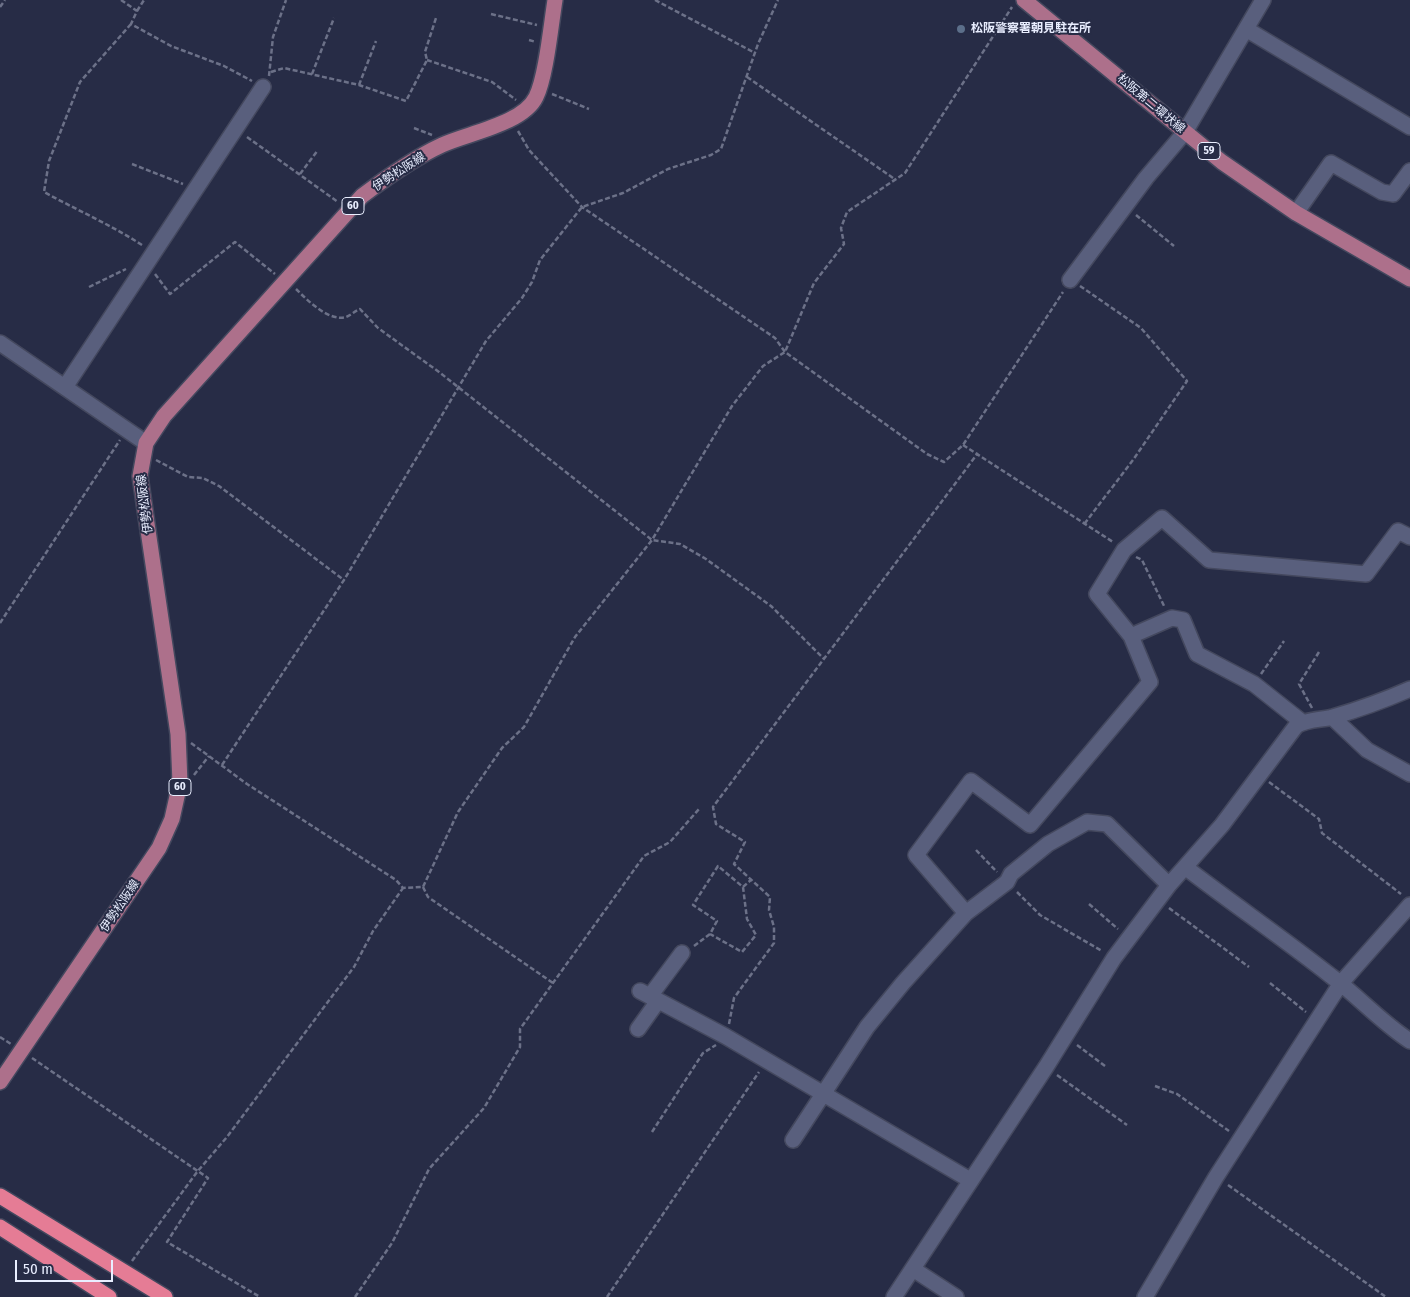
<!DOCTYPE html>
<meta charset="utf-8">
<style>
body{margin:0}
#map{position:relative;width:1410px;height:1297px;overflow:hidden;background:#272c46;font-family:"Fira Sans Condensed",sans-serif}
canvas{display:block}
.scale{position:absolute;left:15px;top:1260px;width:98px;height:22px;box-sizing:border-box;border:2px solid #e9eeff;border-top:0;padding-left:6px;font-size:15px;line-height:18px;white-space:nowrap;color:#e9eeff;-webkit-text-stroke:4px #272c46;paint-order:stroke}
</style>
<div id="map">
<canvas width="1410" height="1297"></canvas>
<div class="scale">50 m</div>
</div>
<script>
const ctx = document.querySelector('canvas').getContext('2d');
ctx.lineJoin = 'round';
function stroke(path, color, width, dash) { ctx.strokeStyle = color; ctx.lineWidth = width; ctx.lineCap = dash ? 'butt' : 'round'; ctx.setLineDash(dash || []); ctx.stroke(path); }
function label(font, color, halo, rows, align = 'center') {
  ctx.font = font + ' "Fira Sans Condensed","Noto Sans JP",sans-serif'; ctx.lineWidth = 4; ctx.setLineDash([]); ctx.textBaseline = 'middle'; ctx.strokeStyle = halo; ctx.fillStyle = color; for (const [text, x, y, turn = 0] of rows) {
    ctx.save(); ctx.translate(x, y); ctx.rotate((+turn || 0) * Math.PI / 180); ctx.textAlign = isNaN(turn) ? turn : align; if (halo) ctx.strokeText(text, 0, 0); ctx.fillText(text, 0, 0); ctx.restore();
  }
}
const path = new Path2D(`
 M121,0l16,11 -6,13 40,22 53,20 28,15
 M655,0l100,53
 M0,7l5,-7
 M137,11l7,-11
 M491,14l46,11
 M131,24l-51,58 -31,79 -5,31c33,18 67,33 98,53
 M529,40l7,2
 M427,60l65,22 24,18
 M271,72l13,-4 75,17 47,16 21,-41 -2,-8 11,-34
 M312,74l22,-56
 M269,76l4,-39 13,-37
 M747,77l149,103
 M359,85l17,-44
 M552,94l37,15
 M414,128l18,7
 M518,131l11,19 53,57 193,131 10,14 142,102 17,8 19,-17 100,-153
 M247,137l91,65
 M132,164l51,20
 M300,174l18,-24
 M1136,215l38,31
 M155,274l15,20 65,-52 40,32
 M1080,286l61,42 46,53 -54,79 -48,63
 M89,287l37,-18
 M296,289c11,11 33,33 50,28 5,-2 9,-6 14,-8l18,19 61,44 213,168 28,4 26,15 65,47 52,52
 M963,445l150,97
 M156,460l32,17 15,1 16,8 125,94
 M1136,557l6,3 23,48
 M0,623l120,-183
 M1261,674l23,-33
 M1312,708l-13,-24 20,-32
 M191,743l56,41 149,96 7,8 20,-1 35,-75 44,-64 22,-21 51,-90 77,-97 80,-134 31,-40 22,-14 29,-69 30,-39 -3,-16 6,-16 58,-39 107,-166
 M222,765l122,-185 142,-239 36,-43 10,-16 8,-22 42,-53 41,-14 45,-24 43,-14 10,-6 37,-105 20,-44
 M194,775l15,-19
 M1269,782l50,37 3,14 79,61
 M976,850l21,22
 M423,887l5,10 125,86
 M743,887l9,-8
 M1017,892l23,23 62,36
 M1089,904l29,25
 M1169,908l80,59
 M694,946l16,-12 7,-13 -24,-16 25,-39 25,21 4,32 9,16 -14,17 -32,-18
 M1270,983l36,29
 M729,1024l5,-26 40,-55v-16l-5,-17 1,-13 -36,-33 11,-22 -29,-18 -3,-17 265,-354
 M0,1037l11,7
 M1077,1045l28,21
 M32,1058l176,120 -41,64 93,55
 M1057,1075l70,50
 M1155,1086l22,8 52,37
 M652,1132l51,-79 13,-8
 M1228,1185l158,112
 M132,1261l65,-89 30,-35 127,-170 19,-36 30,-43
 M355,1297l37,-54 37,-74 55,-61 36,-61v-18l124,-173 26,-14 29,-33
 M607,1297l152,-225`);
const minor = new Path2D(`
 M1246,29l164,98
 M1296,213l35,-50 51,29 11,2 17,-23
 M1070,280l76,-102 39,-46 78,-132
 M0,343l146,100
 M65,387l198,-300
 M1131,636l41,-18 11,2 14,34 57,30 48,38
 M1332,717l35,33 43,24
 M1185,867c48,37 98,71 146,109 28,21 50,46 79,65
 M966,913l41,-31 4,-8 37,-30 39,-22 20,2 62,61
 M640,991l85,45 245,144
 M650,996l32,-43
 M638,1029l20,-28
 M793,1140l74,-113 36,-44 63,-70 -50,-58 55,-74 59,44 120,-143 -19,-46 -34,-42 27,-44 38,-32 47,42 157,14 32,-43 12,6
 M913,1269l43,28
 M894,1297l152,-230 68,-109 55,-73 53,-60 74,-99c11,-7 25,-6 37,-9 27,-8 52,-17 77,-28
 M1145,1297l71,-120 125,-194 69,-78`);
const major = new Path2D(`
 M1024,0l198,162 74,51 114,66
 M0,1082l159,-234 13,-29 8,-36 -2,-49 -38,-258 6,-33 18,-27 198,-220c25,-19 52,-38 80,-51 26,-12 81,-21 94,-48 10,-20 15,-72 19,-97`);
const highway = new Path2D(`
 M0,1196l165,101
 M0,1227l109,70`);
const markers = [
 [961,29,5,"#5c6f8a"]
];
const shields = [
 [1209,151,22],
 [353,206,22],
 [180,787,22]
];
const shieldNames = [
 ["59",1209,151],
 ["60",353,206],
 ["60",180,787]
];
const poiNames = [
 ["松阪警察署朝見駐在所",971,29]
];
const streetNames = [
 ["松阪第二環状線",1151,104,40],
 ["伊勢松阪線",399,172,-33],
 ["伊勢松阪線",145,504,-97],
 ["伊勢松阪線",120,906,-56]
];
stroke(minor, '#44485e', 18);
stroke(major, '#44485e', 18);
stroke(highway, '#44485e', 18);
stroke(path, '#6c7188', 2.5, [5, 2.5]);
stroke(minor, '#595f7d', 15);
stroke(major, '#ad708b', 15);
stroke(highway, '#e57c95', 15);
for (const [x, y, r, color] of markers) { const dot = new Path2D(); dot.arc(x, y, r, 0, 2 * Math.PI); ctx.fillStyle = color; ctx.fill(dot); stroke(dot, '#272c46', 2); }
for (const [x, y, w] of shields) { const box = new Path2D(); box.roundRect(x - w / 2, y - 8.5, w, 17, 4); ctx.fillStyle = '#272c46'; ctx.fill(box); stroke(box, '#e9eeff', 1); }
label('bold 11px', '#e9eeff', null, shieldNames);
label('bold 12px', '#e9eeff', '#272c46', poiNames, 'left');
label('12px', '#e9eeff', '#272c46', streetNames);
</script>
